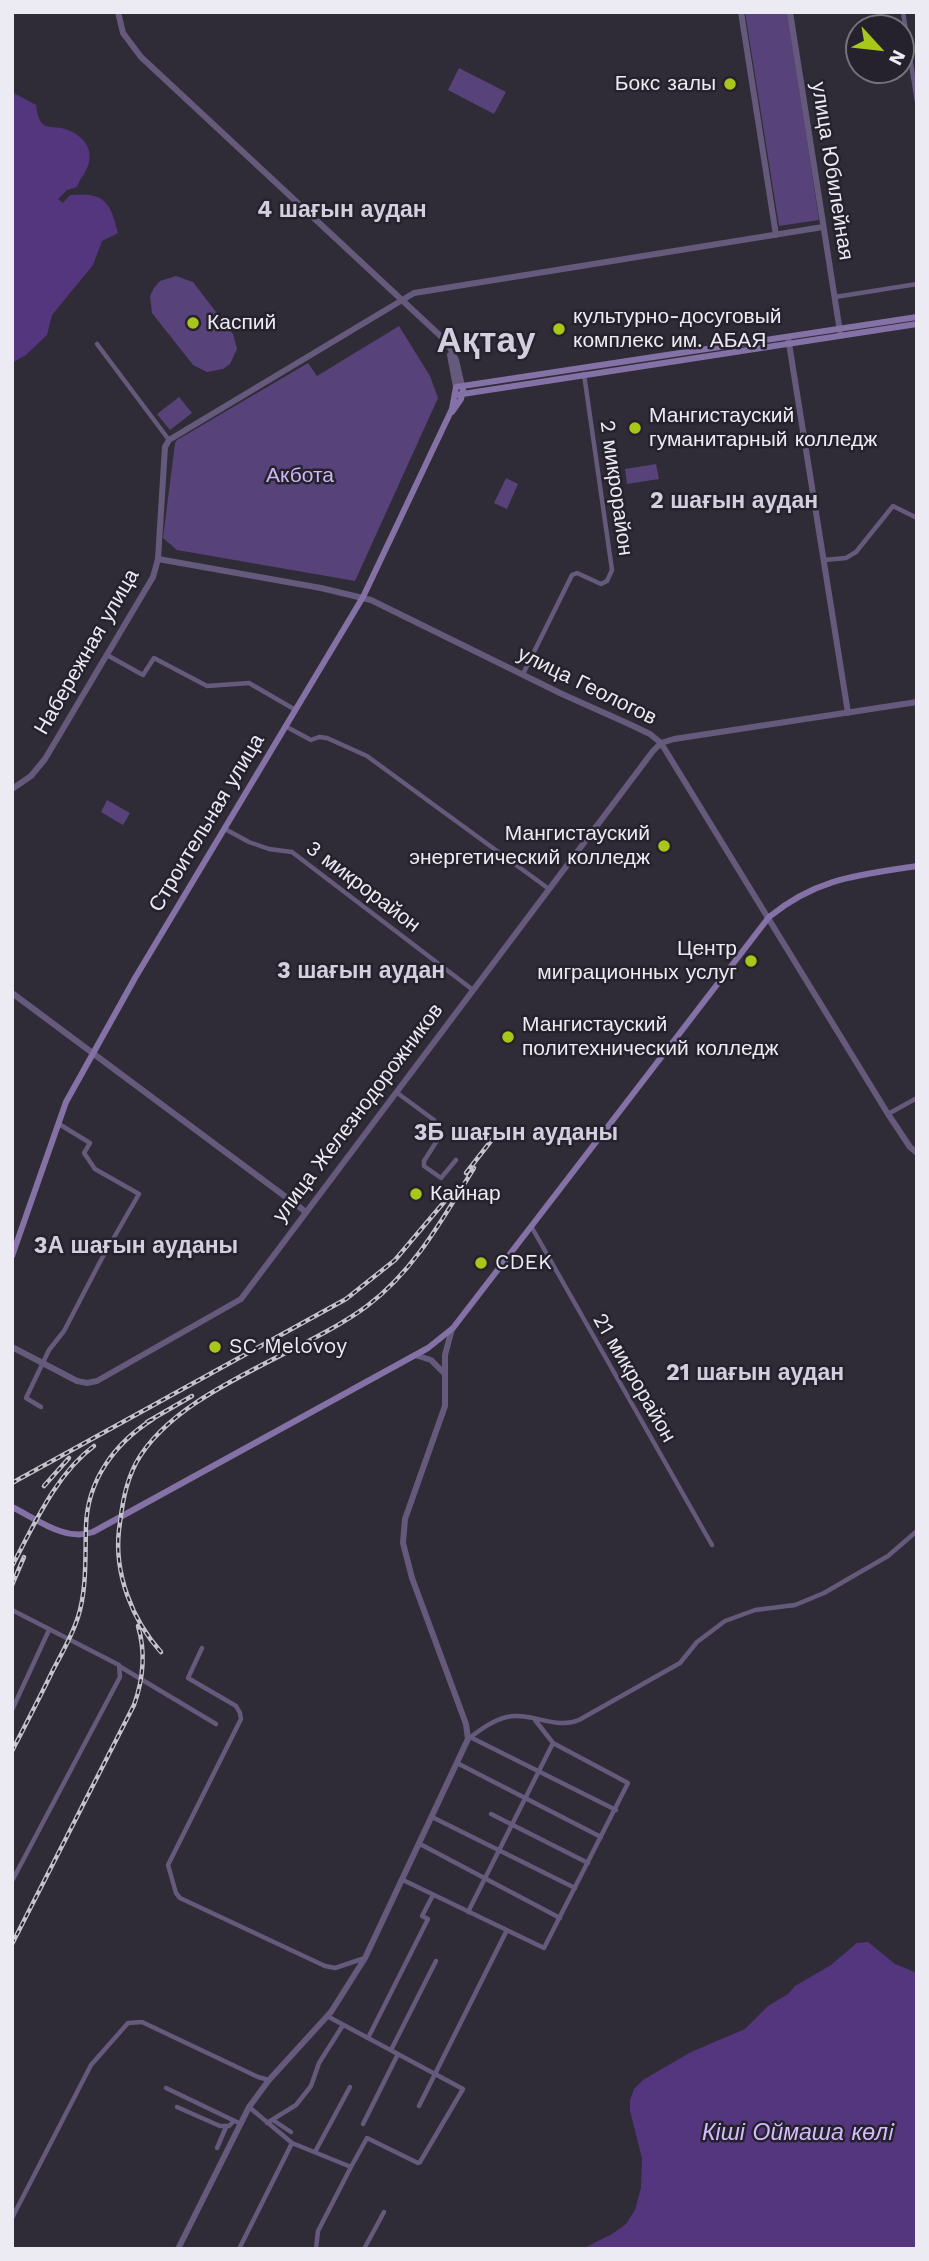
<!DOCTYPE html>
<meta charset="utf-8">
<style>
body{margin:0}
#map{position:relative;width:929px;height:2261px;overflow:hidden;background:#2f2c37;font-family:"Work Sans",sans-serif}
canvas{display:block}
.frame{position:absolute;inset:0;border:14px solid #eceaf2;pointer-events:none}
.north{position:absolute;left:845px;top:14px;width:70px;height:70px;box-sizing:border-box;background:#26222d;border:2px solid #75727c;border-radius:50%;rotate:117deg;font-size:19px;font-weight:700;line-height:28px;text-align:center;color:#eceaf2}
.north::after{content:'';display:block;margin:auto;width:24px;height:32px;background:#a9c719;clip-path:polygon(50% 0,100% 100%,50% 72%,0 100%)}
</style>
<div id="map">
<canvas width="929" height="2261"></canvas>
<div class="frame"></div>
<div class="north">N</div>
</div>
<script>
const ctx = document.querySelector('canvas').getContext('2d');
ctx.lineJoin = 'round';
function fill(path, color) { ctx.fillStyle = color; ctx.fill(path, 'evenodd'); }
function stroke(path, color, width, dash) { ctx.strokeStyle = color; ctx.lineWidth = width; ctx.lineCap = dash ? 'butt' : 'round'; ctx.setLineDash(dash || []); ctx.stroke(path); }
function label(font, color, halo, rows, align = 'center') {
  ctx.font = font + ' "Work Sans",sans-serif'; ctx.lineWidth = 5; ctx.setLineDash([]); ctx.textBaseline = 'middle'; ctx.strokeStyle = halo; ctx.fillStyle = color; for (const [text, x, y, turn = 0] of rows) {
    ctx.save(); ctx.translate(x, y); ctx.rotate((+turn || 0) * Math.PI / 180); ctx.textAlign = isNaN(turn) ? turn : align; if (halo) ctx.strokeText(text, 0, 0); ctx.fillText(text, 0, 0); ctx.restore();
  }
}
const green = new Path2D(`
 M745,12h43l31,208 -40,6z
 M459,68l47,24 -12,22 -46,-24z
 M176,276l17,6 40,52 4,15 -7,15 -7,5 -16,3 -14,-7 -41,-52 -2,-17 4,-8 6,-7z
 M399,326l31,50 8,22 -83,183 -178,-31 -14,-12 12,-95 2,-3 131,-77 9,13z
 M179,397l13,16 -22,17 -13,-16z
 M656,464l3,15 -32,5 -2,-15z
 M506,478l12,6 -11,25 -13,-6z
 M107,800l23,13 -7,12 -22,-13z`);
const water = new Path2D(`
 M12,92l24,13c1,6 2,16 8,20 5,3 12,2 17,3 17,4 32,16 28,34 -2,10 -9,16 -12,25l-10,3 -9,9 5,4 7,-8c34,-3 40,6 48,38l-16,8 -9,24 -41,50 -5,20 -21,20 -14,8z
 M868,1942l27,22 22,9v276h-335l30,-15 14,-10 9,-14 6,-22 1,-30 -12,-47v-11l4,-11 9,-9 48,-28 54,-23 23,-23 20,-12 7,-8 36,-21 26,-22z`);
const minor = new Path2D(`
 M903,12l14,90
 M835,297l82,-13
 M97,344l72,96
 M824,560l22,-2 10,-6 37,-46 24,12
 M107,655l36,20 11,-17 53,28 42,-3 45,26
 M523,674l49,-99 5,-2 24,11 6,-3 5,-11 -28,-196
 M285,726l26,14 8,-3 8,1 40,18 182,133
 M225,829l24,13 20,7 23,3 181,138
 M396,1092l38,28 6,16 -16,25v5l17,12 15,-18
 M888,1114l29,-16
 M531,1226l181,319
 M41,1407l-15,-9 23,-48 15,-19 37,-71 38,-66 -44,-25 -11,-16 6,-10 -31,-19
 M12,1610l107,55 1,12 -108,204
 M202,1648l-14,30 48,28 4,7 1,6 -73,146 8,28 4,5 145,68 10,2 30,-10
 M119,1666l97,58
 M12,1710l37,-80
 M470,1737l146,73
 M468,1739c12,-9 25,-19 39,-22 25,-5 48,13 72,3l101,-57 17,-21 28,-21 30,-11 40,-5 29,-12 64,-37 29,-25
 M457,1763l144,74
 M491,1814l97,49
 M432,1817l143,71
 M420,1844l140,74
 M403,1880l141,68 84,-165 -75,-40 -18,-23
 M468,1912l85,-169
 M327,2016l136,73 -43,73 -2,1 -51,-25 -16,29
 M368,2038l60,-119 -6,-3 11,-21
 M391,2050l45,-89
 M166,2088l75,36
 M419,2106l88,-176
 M177,2107l43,19h9l5,-5
 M249,2107l43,36 59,24 -33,64 -2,18
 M273,2120l18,12
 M267,2123l29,-18 15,-19 8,-23 24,-38
 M363,2124l35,-70
 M217,2148l9,-21
 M315,2152l35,-65
 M12,2218l79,-153 37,-42 14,-1 116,55 11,3
 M239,2249l53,-106
 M364,2249l20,-37`);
const tertiary = new Path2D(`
 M118,12l5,21 18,24 306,285 9,18 6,26
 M741,12l35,223
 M790,12l50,320
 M788,337l60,376
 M450,355l6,32
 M158,559l163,29 50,12 191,94 67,30 21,10 11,9 227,371 22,33 7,6
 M12,789l19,-13 14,-17 108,-182 5,-18 7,-112 4,-7 245,-147 409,-66
 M12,993l294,219
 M12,1347l65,34 10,2 10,-2 144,-82 412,-548 8,-8 13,-4 243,-37
 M415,1355l16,5 14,14
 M178,2249l71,-142 20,-27 62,-68 34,-54 103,-219 -2,-15 -54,-146 -9,-35 2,-24 40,-113v-51l7,-26`);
const secondary = new Path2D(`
 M456,395l461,-71
 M452,412l9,-13 2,-9
 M12,1256l54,-154 69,-124 228,-381 89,-188 4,-22 461,-70
 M12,1507c25,12 53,35 81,25l335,-184 25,-20 316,-411c48,-39 89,-42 148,-51`);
const rail = new Path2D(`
 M466,1173l28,-36
 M147,1422l45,-26
 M12,1483l334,-184 49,-39 50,-59
 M44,1486l25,-28
 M12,1566c22,-41 44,-92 82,-120
 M12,1585l12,-28
 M161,1652c-29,-32 -47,-79 -42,-122 3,-24 6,-46 17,-67 41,-74 164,-107 231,-157 48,-36 76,-88 107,-138
 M12,1751c14,-27 28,-54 41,-81 9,-17 19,-34 25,-53 9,-28 7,-60 8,-90 1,-47 29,-84 67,-108
 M12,1944l122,-239c9,-25 12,-52 4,-79`);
const markers = [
 [730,84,7,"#a9c719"],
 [193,323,7,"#a9c719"],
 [559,329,7,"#a9c719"],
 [635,428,7,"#a9c719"],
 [664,846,7,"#a9c719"],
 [751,961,7,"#a9c719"],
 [508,1037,7,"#a9c719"],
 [416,1194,7,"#a9c719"],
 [481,1263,7,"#a9c719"],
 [215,1347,7,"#a9c719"]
];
const poiNames = [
 ["Бокс залы",716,84,"right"],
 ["культурно-досуговый",573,317],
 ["комплекс им. АБАЯ",573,341],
 ["Каспий",207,323],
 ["Мангистауский",649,416],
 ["гуманитарный колледж",649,440],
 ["Мангистауский",650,834,"right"],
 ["энергетический колледж",650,858,"right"],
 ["Центр",737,949,"right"],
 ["миграционных услуг",737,973,"right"],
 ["Мангистауский",522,1025],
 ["политехнический колледж",522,1049],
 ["Кайнар",430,1194],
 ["CDEK",495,1263],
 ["SC Melovoy",229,1347]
];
const streetNames = [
 ["улица Юбилейная",832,171,81],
 ["2 микрорайон",616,488,82],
 ["Набережная улица",87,652,-60],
 ["улица Геологов",587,686,26],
 ["Строительная улица",207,823,-59],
 ["3 микрорайон",363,887,37],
 ["улица Железнодорожников",358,1113,-53],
 ["21 микрорайон",634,1378,60]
];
const parkNames = [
 ["Акбота",300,476]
];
const neighbourhoodNames = [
 ["4 шағын аудан",342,210],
 ["2 шағын аудан",734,501],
 ["3 шағын аудан",361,971],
 ["3Б шағын ауданы",516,1133],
 ["3А шағын ауданы",136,1246],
 ["21 шағын аудан",755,1373]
];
const waterNames = [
 ["Кіші Оймаша көлi",798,2133]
];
const townNames = [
 ["Ақтау",486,342]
];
fill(green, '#574279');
fill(water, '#54367f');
stroke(minor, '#655a7b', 4.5);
stroke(tertiary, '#655a7b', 6);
stroke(secondary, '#8471a6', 6);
stroke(rail, '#c4c2cb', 4.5);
stroke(rail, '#26222d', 2, [5]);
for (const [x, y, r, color] of markers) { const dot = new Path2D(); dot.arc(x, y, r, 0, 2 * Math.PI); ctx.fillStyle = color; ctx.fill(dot); stroke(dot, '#26222d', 2.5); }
label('21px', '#eceaf2', '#26222d', poiNames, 'left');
label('21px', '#eceaf2', '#26222d', streetNames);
label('21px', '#ccb6f5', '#26222d', parkNames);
label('bold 23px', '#d4cfde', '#26222d', neighbourhoodNames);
label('italic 23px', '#d3befd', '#26222d', waterNames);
label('bold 35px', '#d4cfde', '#26222d', townNames);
</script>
